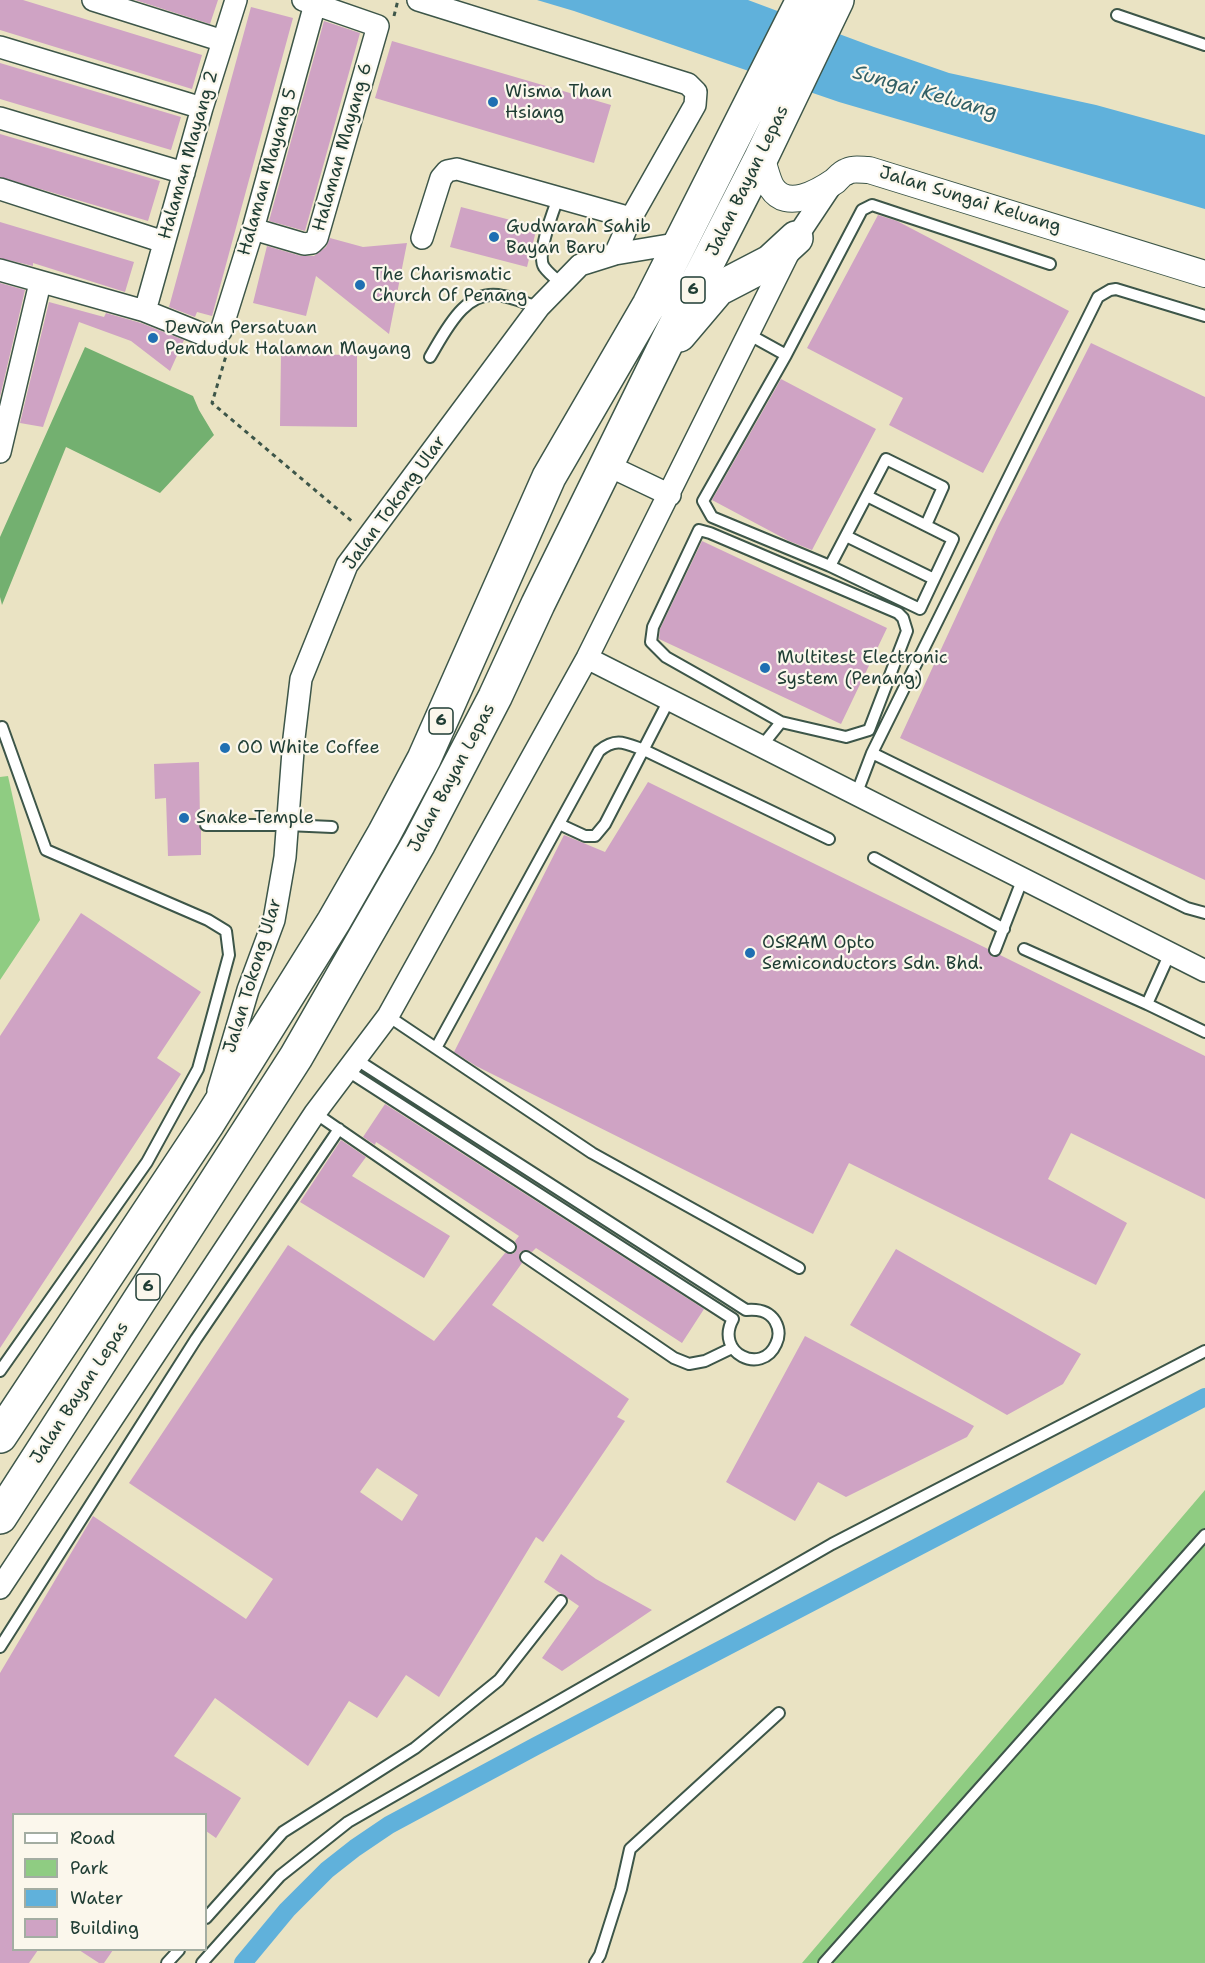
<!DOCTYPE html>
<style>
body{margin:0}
#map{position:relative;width:1205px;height:1963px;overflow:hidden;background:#eae3c3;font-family:"Shantell Sans",sans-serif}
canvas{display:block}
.legend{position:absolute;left:12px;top:1813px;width:195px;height:138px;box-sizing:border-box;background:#fbf7ec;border:2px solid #a3ada2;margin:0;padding:8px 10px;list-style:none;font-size:18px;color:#1f3d34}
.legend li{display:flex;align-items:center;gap:12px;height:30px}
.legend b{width:30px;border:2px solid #a3ada2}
</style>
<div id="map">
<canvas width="1205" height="1963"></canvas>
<ul class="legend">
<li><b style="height:8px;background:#fff"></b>Road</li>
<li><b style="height:16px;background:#8fcc82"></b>Park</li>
<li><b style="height:16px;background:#60b1db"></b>Water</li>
<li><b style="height:16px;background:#cfa3c4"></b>Building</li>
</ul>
</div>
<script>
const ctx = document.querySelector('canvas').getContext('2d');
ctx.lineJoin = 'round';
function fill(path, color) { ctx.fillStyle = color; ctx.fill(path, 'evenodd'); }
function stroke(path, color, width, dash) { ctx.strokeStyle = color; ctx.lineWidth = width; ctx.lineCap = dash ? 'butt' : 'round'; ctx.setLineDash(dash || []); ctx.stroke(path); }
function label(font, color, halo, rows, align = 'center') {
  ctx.font = font + ' "Shantell Sans",sans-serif'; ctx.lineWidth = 4.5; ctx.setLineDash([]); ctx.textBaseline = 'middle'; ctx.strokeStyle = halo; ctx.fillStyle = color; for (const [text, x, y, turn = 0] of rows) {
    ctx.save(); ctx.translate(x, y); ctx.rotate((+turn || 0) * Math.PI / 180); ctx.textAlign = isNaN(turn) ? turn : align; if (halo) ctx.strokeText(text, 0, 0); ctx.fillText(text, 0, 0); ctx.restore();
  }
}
const green = new Path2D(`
 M8,776l32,144 -40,60v-203z
 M1205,1490v473h-403z`);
const forest = new Path2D(`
 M85,347l108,49 6,14 15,25 -54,58 -94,-46 -64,158 -2,-8v-60z`);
const water = new Path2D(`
 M537,0h211l126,47 75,26 147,32 109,30v74l-366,-107 -265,-91z`);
const canal = new Path2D(`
 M243,1963l44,-53 40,-40 28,-22 34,-23 147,-79 669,-349`);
const building = new Path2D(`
 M0,0h23l179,55 -10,34 -192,-59z
 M135,0h83l-8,24z
 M251,7l42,11 -81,298 -15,-4 -2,5 -26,-10z
 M324,21l36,12 -55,198 -36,-10z
 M392,41l219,64 -17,58 -219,-65z
 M0,63l181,54 -10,33 -171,-51z
 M0,134l160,47 -12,40 -148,-44z
 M461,207l76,20 -10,40 -77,-20z
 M878,215l19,6 172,90 -86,162 -94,-48 14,-27 -96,-50z
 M0,222l134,40 -9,30 -92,-29v3l-33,-8z
 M330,238l33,9 44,-4 -18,91 -73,-58 -10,40 -53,-13 14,-57 34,10h13l12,-9z
 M0,283l25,7 -25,107z
 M49,302l55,15 2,-4 35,10 43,17 -14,31 -39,-30 -52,-19 -36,105 -23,-4z
 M1091,343l114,54v483l-305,-142 98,-212z
 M281,354l76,1v72l-77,-1z
 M781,379l95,50 -64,121 -23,-9 -77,-41z
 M702,541l185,87 -46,96 -182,-85 1,-10z
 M199,762l1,58 -1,6 2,4v25l-33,1 -2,-58 -11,1 -1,-35z
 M648,782l340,167 4,8 8,-2 205,101v143l-134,-66 -23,46 79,44 -31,62 -247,-122 -36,71 -337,-168 -22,-14 110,-217 41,17z
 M81,913l120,79 -44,66 24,16 -181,274v-312z
 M385,1104l319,205 -22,34 -146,-95 -4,4 -6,-2 -6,2 -1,5 3,6 -30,42 137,94 -12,18 8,4 -82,121 -7,-5 -97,160 -33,-22 -29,43 -28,-17 -41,65 -93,-68 -41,58 67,42 -25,40 -10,-7v-16h-192v135h24l-9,13h-29v-290l93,-157 153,103 27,-40 -144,-96 159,-238 146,96 71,-88 8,1 3,-3 1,-4 -2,-6 4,-5 -143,-94 -1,3 -12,-8zM377,1468l41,27 -16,26 -42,-29z
 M341,1140l25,17 -14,19 98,60 -26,42 -124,-76z
 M896,1249l185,105 -18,30 -56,31 -157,-90z
 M805,1336l169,90 -7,11 -121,60 -28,-15 -23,39 -69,-39z
 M561,1554l35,25 56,31 -90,61 -20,-13 37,-52 -35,-24z
 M79,1950h34l-9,13h-5z`);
const path = new Path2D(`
 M394,16l4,-16
 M228,349l-16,54 142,120`);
const service = new Path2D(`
 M1117,15l88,30
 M558,198c-5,14 -22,57 -14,69 5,7 12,12 18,17
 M748,334l38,21 76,-145 10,-5 178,59
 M786,355l-83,146 9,16 118,49 90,43 33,-70 -86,-43
 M430,357c16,-27 36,-70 73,-61 12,2 24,8 36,11
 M846,536l88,43
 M830,566l56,-107 57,28 -17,38
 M0,729l2,-2 44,123 162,70 18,11 3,24 -31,114 -51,93 -147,209
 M761,747l20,-25 -115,-65 -15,-15 2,-15 46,-97 11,3 188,80 5,5 4,13 -38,99 -23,7 -65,-15
 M872,753l315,155 18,5
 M856,795l16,-42 226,-456 12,-7 6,-1 89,27
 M559,824l26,12h10l10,-12 64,-124
 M206,825h81l45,2
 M874,858l130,71
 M1024,949l123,55 58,28
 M995,950l28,-72
 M1147,1004l23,-51
 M388,1016l204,137 207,115
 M436,1048l163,-297c17,-14 26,-8 45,-1l185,89
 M348,1071l385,248c-19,34 29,57 43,25 4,-8 3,-16 -1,-23 -7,-11 -18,-12 -29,-11l-389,-250
 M315,1113l195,134
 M526,1257l148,101 15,6 16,-3 27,-13
 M0,1647l196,-308 143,-210
 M206,1918l77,-86 132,-84 84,-68 62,-79
 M167,1963l12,-13
 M202,1963l78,-87 68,-54 484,-278 373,-193
 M595,1963l5,-8 21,-66 9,-40 149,-136
 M824,1963l381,-428`);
const minor = new Path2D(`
 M93,0l130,41
 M418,0l270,84 8,8 -1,13 -64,113 -16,36
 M0,47l202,61
 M0,118l184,55
 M0,189l164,53
 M253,229l51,15 8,-1 5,-5 61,-212 -75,-26
 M422,238l19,-60 6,-7 10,-2 174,49
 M0,270l145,41 62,25 7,-1 7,-4 32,-102 62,-225
 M145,311l57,-203 34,-108
 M0,452l40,-169
 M607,465l63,30
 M587,658l618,313
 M218,1091l30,-101 26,-70 11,-63 9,-119 7,-59 46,-114 192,-258 41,-42 35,-11 66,-11
 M0,1588l315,-475 73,-97 199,-358 209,-420 38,-57`);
const tertiary = new Path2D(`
 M761,158c4,9 6,22 11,30 15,23 47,4 63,-7 3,-3 7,-8 11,-9 6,-4 16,-2 23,-2l336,104`);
const primary = new Path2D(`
 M679,335l39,-46 52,-27 26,-24`);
const trunk = new Path2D(`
 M0,1436l208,-313 126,-202 50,-87 40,-75 125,-282 100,-172 154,-305
 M0,1517l296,-460 123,-214 76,-146 43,-93 131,-266 92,-180 76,-158`);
const markers = [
 [493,102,6,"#1f6fb2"],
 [494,237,6,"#1f6fb2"],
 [360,285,6,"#1f6fb2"],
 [153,338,6,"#1f6fb2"],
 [765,668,6,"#1f6fb2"],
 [225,748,6,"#1f6fb2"],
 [184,818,6,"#1f6fb2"],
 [750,953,6,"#1f6fb2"]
];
const shields = [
 [693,290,24],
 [441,721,24],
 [148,1287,24]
];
const shieldNames = [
 ["6",693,290],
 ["6",441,721],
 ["6",148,1287]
];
const poiNames = [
 ["Wisma Than",505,92],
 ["Hsiang",505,113],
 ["Gudwarah Sahib",506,227],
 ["Bayan Baru",506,248],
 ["The Charismatic",372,275],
 ["Church Of Penang",372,296],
 ["Dewan Persatuan",165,328],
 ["Penduduk Halaman Mayang",165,349],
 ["Multitest Electronic",777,658],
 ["System (Penang)",777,679],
 ["OO White Coffee",237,748],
 ["Snake Temple",196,818],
 ["OSRAM Opto",762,943],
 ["Semiconductors Sdn. Bhd.",762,964]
];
const streetNames = [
 ["Halaman Mayang 6",343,147,-74],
 ["Halaman Mayang 2",189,155,-74],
 ["Halaman Mayang 5",268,172,-74],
 ["Jalan Bayan Lepas",748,181,-64],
 ["Jalan Sungai Keluang",970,200,17],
 ["Jalan Tokong Ular",395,503,-54],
 ["Jalan Bayan Lepas",452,778,-62],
 ["Jalan Tokong Ular",253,976,-73],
 ["Jalan Bayan Lepas",80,1393,-57]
];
const waterNames = [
 ["Sungai Keluang",925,93,16]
];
fill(green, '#8fcc82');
fill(forest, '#73b070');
fill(water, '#60b1db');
stroke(canal, '#60b1db', 18);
fill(building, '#cfa3c4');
stroke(service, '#3d5649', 14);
stroke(minor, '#3d5649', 24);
stroke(tertiary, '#3d5649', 28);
stroke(primary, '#3d5649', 36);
stroke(trunk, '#3d5649', 36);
stroke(path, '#3d5649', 3, [4.5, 4.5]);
stroke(service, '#fff', 10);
stroke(minor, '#fff', 21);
stroke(tertiary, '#fff', 26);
stroke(primary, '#fff', 33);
stroke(trunk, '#fff', 33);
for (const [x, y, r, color] of markers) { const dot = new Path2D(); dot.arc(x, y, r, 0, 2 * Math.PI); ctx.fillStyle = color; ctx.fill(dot); stroke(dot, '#fbf7ec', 2); }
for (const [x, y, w] of shields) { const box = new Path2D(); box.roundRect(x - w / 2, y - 13, w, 26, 4.5); ctx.fillStyle = '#fbf7ec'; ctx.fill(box); stroke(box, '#1f3d34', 1.5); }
label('bold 16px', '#1f3d34', null, shieldNames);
label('18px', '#1f3d34', '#fbf7ec', poiNames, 'left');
label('18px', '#1f3d34', '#fbf7ec', streetNames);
label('italic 20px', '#326066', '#fbf7ec', waterNames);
</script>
